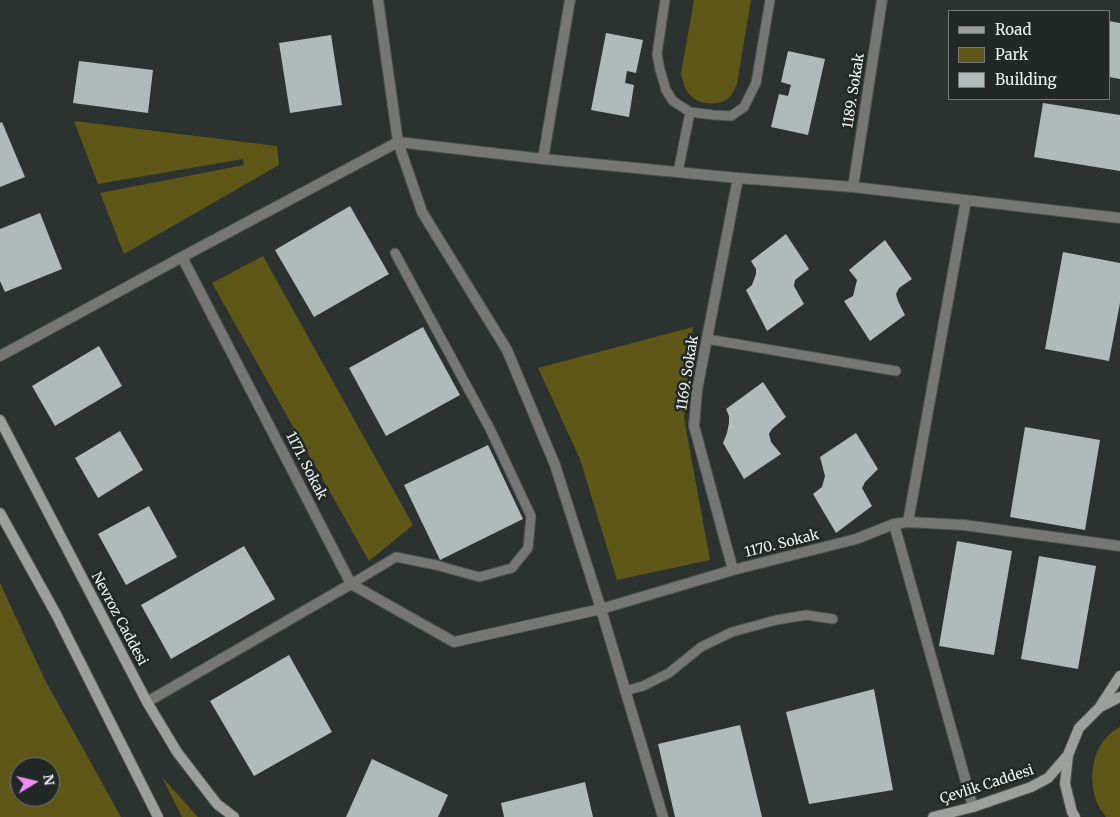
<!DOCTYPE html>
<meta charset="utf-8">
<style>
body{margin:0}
#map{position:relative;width:1120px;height:817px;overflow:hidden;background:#2c322f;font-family:Merriweather,serif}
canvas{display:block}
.legend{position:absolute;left:948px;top:10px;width:162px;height:90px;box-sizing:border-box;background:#222825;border:1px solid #747977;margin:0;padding:6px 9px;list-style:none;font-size:15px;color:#eef3f1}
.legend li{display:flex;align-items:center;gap:10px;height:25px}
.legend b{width:25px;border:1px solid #747977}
.north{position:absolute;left:10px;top:757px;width:50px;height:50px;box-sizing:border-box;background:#222825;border:1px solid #747977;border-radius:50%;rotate:81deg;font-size:14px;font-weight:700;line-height:20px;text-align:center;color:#eef3f1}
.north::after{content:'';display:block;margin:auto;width:18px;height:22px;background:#f08bf6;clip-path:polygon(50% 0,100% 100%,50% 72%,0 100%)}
</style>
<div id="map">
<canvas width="1120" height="817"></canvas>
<ul class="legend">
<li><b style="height:6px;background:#9c9f9b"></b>Road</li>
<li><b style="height:14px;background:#5e5718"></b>Park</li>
<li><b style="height:14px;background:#b0baba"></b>Building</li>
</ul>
<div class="north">N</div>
</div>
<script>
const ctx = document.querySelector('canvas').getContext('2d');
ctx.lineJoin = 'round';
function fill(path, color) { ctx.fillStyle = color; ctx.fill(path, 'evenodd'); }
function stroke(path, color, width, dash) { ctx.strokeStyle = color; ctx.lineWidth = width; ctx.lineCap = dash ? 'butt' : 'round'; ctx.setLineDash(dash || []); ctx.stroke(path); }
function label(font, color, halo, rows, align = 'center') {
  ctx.font = font + ' Merriweather,serif'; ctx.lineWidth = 5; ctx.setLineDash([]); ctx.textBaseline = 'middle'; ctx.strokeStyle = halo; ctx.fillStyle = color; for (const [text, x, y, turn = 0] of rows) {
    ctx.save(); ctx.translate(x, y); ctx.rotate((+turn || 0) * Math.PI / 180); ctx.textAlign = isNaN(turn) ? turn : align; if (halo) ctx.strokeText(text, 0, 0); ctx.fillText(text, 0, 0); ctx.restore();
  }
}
const green = new Path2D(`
 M694,0h57l-14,84c-6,16 -14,21 -31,19 -6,-1 -11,-3 -15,-7 -6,-5 -8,-14 -10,-22z
 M74,121l203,25 2,19 -155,89 -24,-61 144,-28 -1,-6 -145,25z
 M263,256l150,269 -44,36 -157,-278z
 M693,327l-9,91 26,142 -93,20 -37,-121 -42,-91z
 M0,583l45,97 76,137h-121zM20,767h30v30h-30z
 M1120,727v90h-14c-4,-5 -8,-11 -10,-17 -9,-26 -2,-60 24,-73z
 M162,777l36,40h-16z`);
const building = new Path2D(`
 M1109,21l11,2v56l-11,-2z
 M606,33l37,7 -7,33 -9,-2 -2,12 9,2 -5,32 -38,-7z
 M331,35l11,70 -52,8 -11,-70z
 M788,51l37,8 -17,76 -37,-8 8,-33 9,2 3,-11 -10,-3z
 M79,61l74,9 -5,43 -75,-10z
 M1043,103l77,12v56l-86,-14z
 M2,122l23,55 -25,10v-64z
 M350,206l39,68 -75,43 -39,-67z
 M40,213l22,56 -57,23 -5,-11v-52z
 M786,234l23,35 -14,11 -1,6 10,18 -37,27 -21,-41 6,-5 4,-11v-5l-5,-8z
 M885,240l27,39 -13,9 -3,6 2,7 7,14 -35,26 -26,-40 9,-5 4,-16 -8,-10z
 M1063,252l57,11v40l-11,58 -64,-12z
 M423,327l37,68 -74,41 -37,-68z
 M99,346l23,40 -67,40 -23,-40z
 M763,382l23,35 -14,12 -3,5 2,8 10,12 -37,25 -21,-36 4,-10 2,-10v-7l-3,-7z
 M1025,427l75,13 -15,90 -75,-13z
 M120,431l23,39 -45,28 -23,-40z
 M856,433l22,36 -13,13 -3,6 10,18 -36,27 -23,-39 9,-7 3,-11 -5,-19z
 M488,445l35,74 -83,41 -36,-75z
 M149,506l28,51 -51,28 -28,-51z
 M957,541l55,10 -18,104 -55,-9z
 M244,546l31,53 -104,60 -30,-54z
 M1039,556l57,10 -18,103 -57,-10z
 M289,655l43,77 -78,44 -44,-75z
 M874,689l19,101 -84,14 -23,-92z
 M740,725l22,92h-87l-17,-73z
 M372,759l76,36 -10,22h-92z
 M585,782l8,35h-89l-3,-14z`);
const service = new Path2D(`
 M665,0l-8,54 3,16 6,20 7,11 17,11 24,3 17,1 13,-9 12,-24 14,-83
 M678,172l12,-60
 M707,339l189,32
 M351,584l45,-27 40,8 43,12 33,-9 16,-20 3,-32 -41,-87 -95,-176
 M625,691l18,-5 26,-13 32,-26 31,-15 44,-12 30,-5 27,4`);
const minor = new Path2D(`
 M378,0l20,142 24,70 85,138 48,115 46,144 62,208
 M543,159l27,-159
 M853,187l29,-187
 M182,257l169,327 103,58 147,-33 132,-39 123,-31 38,-15 14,-2 56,3 156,21
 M0,356l182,-99 216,-115 145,17 195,19 115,9 267,31
 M908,522l58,-322
 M894,524l79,283
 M733,570l-39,-144 3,-36 41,-212
 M147,702l204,-118`);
const secondary = new Path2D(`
 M0,420l147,282 30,50 40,52 17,13
 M0,513l56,101 102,203
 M1101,705l19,-29
 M933,817l40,-10 58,-20 17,-9 20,-23
 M1075,817l-3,-5 -7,-28 3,-29 11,-27 21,-21 20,-10`);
const streetNames = [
 ["1189. Sokak",854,91,-81],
 ["1169. Sokak",688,373,-81],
 ["1171. Sokak",306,466,63],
 ["1170. Sokak",782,544,-14],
 ["Nevroz Caddesi",119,619,62],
 ["Çevlik Caddesi",987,785,-18]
];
fill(green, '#5e5718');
fill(building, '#b0baba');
stroke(service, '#4b514e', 11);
stroke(minor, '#4b514e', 12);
stroke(secondary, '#4b514e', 12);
stroke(service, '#767775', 9);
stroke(minor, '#767775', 10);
stroke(secondary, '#9c9f9b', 10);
label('14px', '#eef3f1', '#222825', streetNames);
</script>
